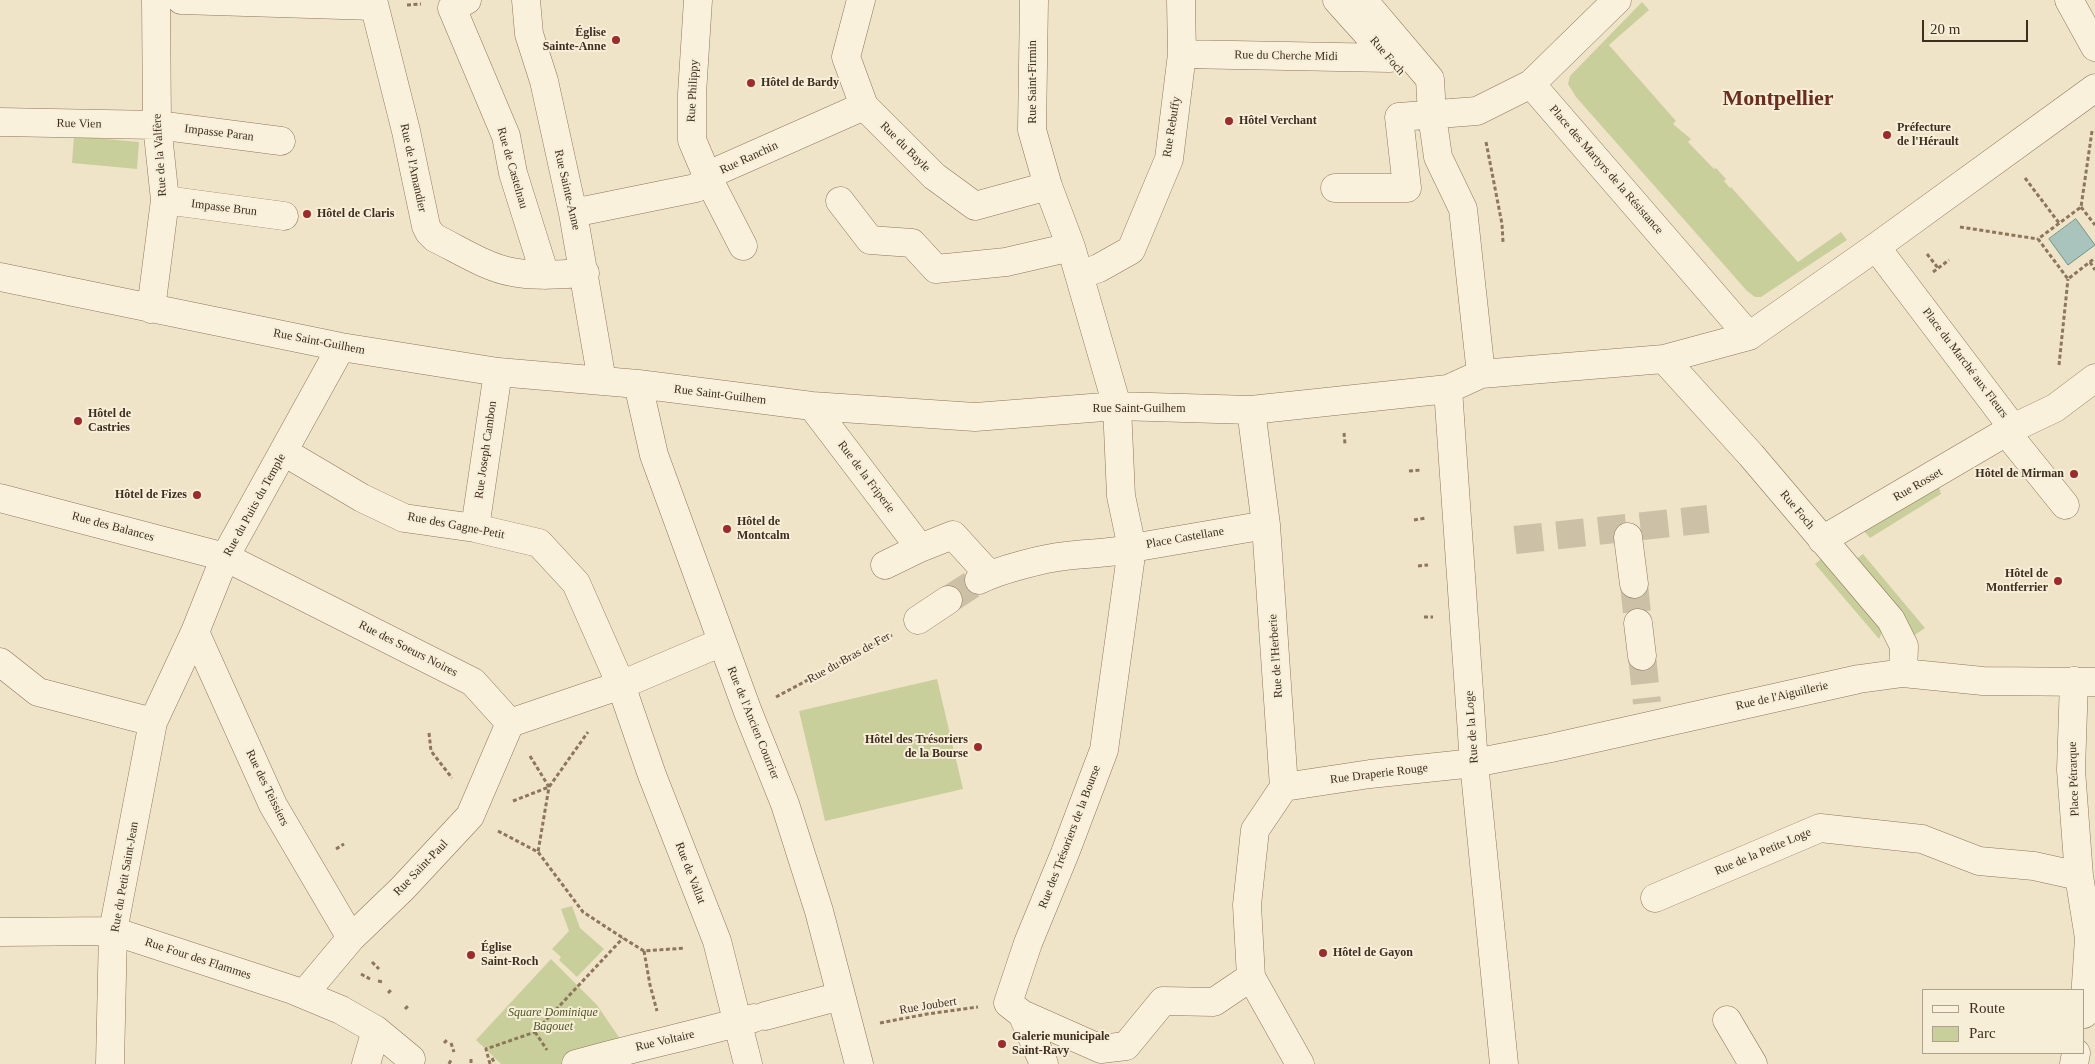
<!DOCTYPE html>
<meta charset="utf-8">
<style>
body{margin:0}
#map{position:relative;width:2095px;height:1064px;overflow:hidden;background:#f0e4c8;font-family:Georgia,serif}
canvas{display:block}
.legend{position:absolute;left:1922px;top:989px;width:162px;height:65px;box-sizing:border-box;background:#f7eed8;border:1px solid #ada18e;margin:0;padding:6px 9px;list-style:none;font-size:15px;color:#3d2e20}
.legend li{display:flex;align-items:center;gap:10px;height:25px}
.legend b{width:25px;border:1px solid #ada18e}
.scale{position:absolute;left:1922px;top:20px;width:106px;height:22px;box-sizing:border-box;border:2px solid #3d2e20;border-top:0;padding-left:6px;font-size:15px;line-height:18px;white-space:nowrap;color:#3d2e20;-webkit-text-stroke:4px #f7eed8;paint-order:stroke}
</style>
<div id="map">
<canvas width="2095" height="1064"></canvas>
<ul class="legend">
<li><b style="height:6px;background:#faf1dc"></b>Route</li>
<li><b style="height:14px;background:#c9cf9b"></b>Parc</li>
</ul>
<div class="scale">20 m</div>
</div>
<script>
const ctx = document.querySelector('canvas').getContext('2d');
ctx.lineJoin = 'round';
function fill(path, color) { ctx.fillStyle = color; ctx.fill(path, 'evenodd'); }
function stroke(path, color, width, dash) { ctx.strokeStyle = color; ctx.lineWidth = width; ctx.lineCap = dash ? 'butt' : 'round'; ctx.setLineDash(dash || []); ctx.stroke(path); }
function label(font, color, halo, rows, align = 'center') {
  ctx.font = font + ' Georgia,serif'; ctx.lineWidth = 4; ctx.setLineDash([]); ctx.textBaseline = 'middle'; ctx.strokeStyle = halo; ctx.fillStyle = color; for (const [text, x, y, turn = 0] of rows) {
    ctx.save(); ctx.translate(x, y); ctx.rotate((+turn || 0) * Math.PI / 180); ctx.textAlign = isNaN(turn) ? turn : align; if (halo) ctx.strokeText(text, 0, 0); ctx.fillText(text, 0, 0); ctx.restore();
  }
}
const green = new Path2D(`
 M1642,2l7,8 -40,35 67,76 -3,3 18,15 -3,3 26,27 2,-1 10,11 -2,2 6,7 1,-1 67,75 43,-30 6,8 -86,57h-6l-8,-6 -171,-194 -8,-13 2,-8z
 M74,136l65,6 -2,27 -65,-6z
 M1938,483l3,11 -71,44 -8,-9z
 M1863,554l62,74 -13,9 -57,-77z
 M1822,558l61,72 -4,9 -64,-75z
 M937,679l26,110 -138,32 -26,-110z
 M572,906l8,22 24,21 -27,28 -18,-17 2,-3 -9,-8 17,-18 -8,-22z
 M551,959l46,46 30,44 -51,15h-75l-25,-24z`);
const water = new Path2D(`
 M2076,219l19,26 -27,20 -19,-26z`);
const streetTunnel = new Path2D(`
 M1515,540l193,-21
 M1634,584l4,39
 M948,600l31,-20
 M1642,656l5,47`);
const path = new Path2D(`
 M407,5l14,-1
 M2092,131l-11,76 -43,32 30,40 27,-21
 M1486,142l16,82 1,18
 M2025,178l34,45
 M2081,207l14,18
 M1960,227l78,12
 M1927,254l11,14
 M2090,262l5,8
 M1933,272l16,-12
 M2059,365l9,-86
 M1344,433l1,11
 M1409,471l12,-1
 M1414,520l12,-2
 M1418,566l10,-1
 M1424,617h9
 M776,697l116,-62
 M429,733l2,18 21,27
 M530,756l19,31 -11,65
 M513,801l36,-14 39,-55
 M498,831l40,21 45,60 40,26 21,13 41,-3
 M336,849l8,-5
 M644,951l6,34 7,26
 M372,962l7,7
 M361,974l9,5
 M378,981l6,1
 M388,993l4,-4
 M405,1009l4,-4
 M880,1023l47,-9 51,-7
 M535,1032l12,18
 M444,1043l3,-3
 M451,1043l3,9
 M492,1058l3,6
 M471,1059v5
 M449,1064l2,-4
 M490,1064l-4,-15 49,-17 88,-94`);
const street = new Path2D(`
 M181,0l193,6
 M373,0l33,131 20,95 3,6 6,6c23,11 52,30 77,34 24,5 49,2 73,1
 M467,0l-15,8 54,128 7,37 32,102
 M526,0l3,34 15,47 29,132 29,168
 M698,0l-6,94v46l16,38 35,68
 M861,0l-15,57 18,49 70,70 41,30 73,-20
 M1034,0l-2,130 16,56 23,61 46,159 4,90 11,52 134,-23 -15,-115
 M1337,0l44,49
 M1363,0l67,79 2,36 6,42 25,52 18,165
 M2069,0l26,47
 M1182,54l208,4
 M1531,84l218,252
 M0,122l157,3 124,16
 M1335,188h72l-8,-71 78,-6 54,-27 86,-84
 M165,200l119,16
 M840,201l30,39 42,3 24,26 70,-7 65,-15
 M573,213l123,-25 19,-16 149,-66
 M1876,247l137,181
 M1080,275l19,-7 32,-18 38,-91 13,-105 -1,-54
 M0,277l341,70 157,25 140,12 174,22 163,11 142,-11 134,4 197,-21 33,-15 183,-15 85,-23 127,-89 219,-159
 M151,309l14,-109 -8,-75 -1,-125
 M1664,359l87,96 140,165 13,26 -1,27
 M638,384l16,71 94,257 37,92 34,107 40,153
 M1448,389l26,374 30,301
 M812,406l108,142 33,-13 30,33 8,6
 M2006,432l59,73
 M284,452l78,46 42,20 71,10 64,15 37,40 45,102 31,90 65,166 31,123
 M0,498l225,59 248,125 37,41 111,-38 101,-43
 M1266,525l18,262
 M475,528l23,-156
 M1628,537l6,47
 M1822,540l191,-112 42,-20 40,-30
 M885,565l35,-17
 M979,580c20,-10 65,-22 87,-24 22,-3 44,-2 66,-8l-28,202 -39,103 -37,90 -20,60 14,11 22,50
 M918,620l30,-20
 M1638,623l4,33
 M195,632l78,173 78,133
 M0,662l38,30 115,30
 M2074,681l-3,89 8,106 10,62 -5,76
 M1284,787l86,-13 104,-11 77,-15 308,-69 44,-6 80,8 112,1
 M1284,787l-29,43 -8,75 4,72 49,87
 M1655,898l165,-70 102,11 57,22 55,5 45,10
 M0,932l113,-1 180,59 48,20 35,20 35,29
 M304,994l47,-56 51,-49 68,-73 40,-93
 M1022,1014l79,35 25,-3 37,-45 51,1 37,-25
 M765,1016l76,-20
 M1727,1020l26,44
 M110,1064l3,-133 40,-209 42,-90 30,-75 116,-210
 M366,1064l10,-34
 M576,1064c59,-17 119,-29 178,-46
 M2074,1064l2,-11`);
const markers = [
 [616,40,5,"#9e2a2b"],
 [751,83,5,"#9e2a2b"],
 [1229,121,5,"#9e2a2b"],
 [1887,135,5,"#9e2a2b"],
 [307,214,5,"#9e2a2b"],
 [78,421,5,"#9e2a2b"],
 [2074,474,5,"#9e2a2b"],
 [197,495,5,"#9e2a2b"],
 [727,529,5,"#9e2a2b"],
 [2058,581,5,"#9e2a2b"],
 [978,747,5,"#9e2a2b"],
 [1323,953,5,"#9e2a2b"],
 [471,955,5,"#9e2a2b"],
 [1002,1044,5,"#9e2a2b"]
];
const poiNames = [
 ["Église",606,33,"right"],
 ["Sainte-Anne",606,47,"right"],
 ["Hôtel de Bardy",761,83],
 ["Hôtel Verchant",1239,121],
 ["Préfecture",1897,128],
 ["de l'Hérault",1897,142],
 ["Hôtel de Claris",317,214],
 ["Hôtel de",88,414],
 ["Castries",88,428],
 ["Hôtel de Mirman",2064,474,"right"],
 ["Hôtel de Fizes",187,495,"right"],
 ["Hôtel de",737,522],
 ["Montcalm",737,536],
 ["Hôtel de",2048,574,"right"],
 ["Montferrier",2048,588,"right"],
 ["Hôtel des Trésoriers",968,740,"right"],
 ["de la Bourse",968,754,"right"],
 ["Église",481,948],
 ["Saint-Roch",481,962],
 ["Hôtel de Gayon",1333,953],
 ["Galerie municipale",1012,1037],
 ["Saint-Ravy",1012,1051]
];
const streetNames = [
 ["Rue du Cherche Midi",1286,56,1],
 ["Rue Foch",1387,56,49],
 ["Rue Saint-Firmin",1033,82,-90],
 ["Rue Philippy",693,91,-87],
 ["Rue Vien",79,124,1],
 ["Rue Rebuffy",1172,127,-81],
 ["Impasse Paran",219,133,7],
 ["Rue du Bayle",905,147,45],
 ["Rue de la Valfère",160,155,-94],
 ["Rue Ranchin",749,158,-25],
 ["Rue de l'Amandier",413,168,78],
 ["Rue de Castelnau",512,168,74],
 ["Place des Martyrs de la Résistance",1606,170,49],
 ["Rue Sainte-Anne",567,190,77],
 ["Impasse Brun",224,208,7],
 ["Rue Saint-Guilhem",319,342,11],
 ["Place du Marché aux Fleurs",1965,363,53],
 ["Rue Saint-Guilhem",720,395,7],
 ["Rue Saint-Guilhem",1139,409],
 ["Rue Joseph Cambon",486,450,-82],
 ["Rue de la Friperie",866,477,53],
 ["Rue Rosset",1918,485,-30],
 ["Rue du Puits du Temple",255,505,-61],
 ["Rue Foch",1797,510,50],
 ["Rue des Gagne-Petit",456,526,11],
 ["Rue des Balances",113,527,15],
 ["Place Castellane",1185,538,-10],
 ["Rue des Soeurs Noires",408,649,27],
 ["Rue de l'Herberie",1276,656,-94],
 ["Rue du Bras de Fer",849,658,-29],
 ["Rue de l'Aiguillerie",1782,696,-13],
 ["Rue de l'Ancien Courrier",753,723,68],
 ["Rue de la Loge",1472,727,-94],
 ["Rue Draperie Rouge",1379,774,-7],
 ["Place Pétrarque",2074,779,-92],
 ["Rue des Teissiers",267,788,64],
 ["Rue des Trésoriers de la Bourse",1070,837,-69],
 ["Rue de la Petite Loge",1763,852,-23],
 ["Rue Saint-Paul",421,868,-46],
 ["Rue de Vallat",690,873,69],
 ["Rue du Petit Saint-Jean",125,877,-80],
 ["Rue Four des Flammes",198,959,18],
 ["Rue Joubert",928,1006,-9],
 ["Rue Voltaire",665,1041,-13]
];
const parkNames = [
 ["Square Dominique",553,1013],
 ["Bagouet",553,1027]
];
const townNames = [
 ["Montpellier",1778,99]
];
fill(green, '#c9cf9b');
fill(water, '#a9c4bc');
stroke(water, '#6f938a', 1);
stroke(streetTunnel, '#ccc0a6', 28, [28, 14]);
stroke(street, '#8d765c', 29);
stroke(path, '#8d765c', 3, [4, 2.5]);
stroke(street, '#faf1dc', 28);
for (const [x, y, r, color] of markers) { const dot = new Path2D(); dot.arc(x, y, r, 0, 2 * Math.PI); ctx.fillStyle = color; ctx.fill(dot); stroke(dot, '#f7eed8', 2); }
label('bold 12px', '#3d2e20', '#f7eed8', poiNames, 'left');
label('12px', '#3d2e20', '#f7eed8', streetNames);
label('italic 12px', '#4d5a26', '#f7eed8', parkNames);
label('bold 22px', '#6b2e1e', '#f7eed8', townNames);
</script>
